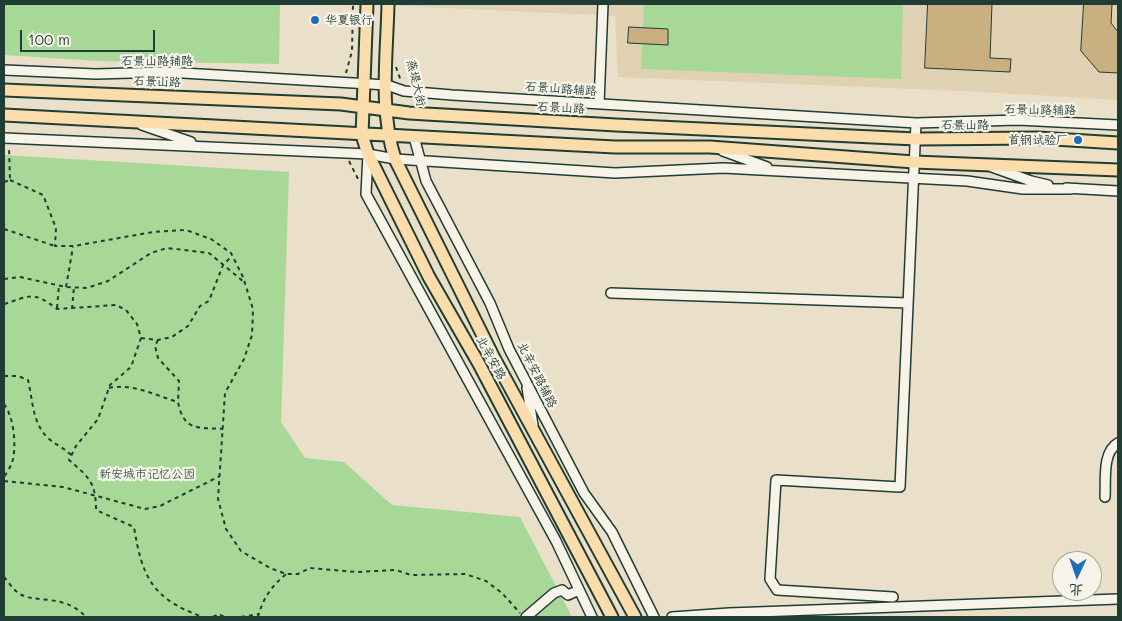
<!DOCTYPE html>
<meta charset="utf-8">
<style>
body{margin:0}
#map{position:relative;width:1122px;height:621px;overflow:hidden;background:#eadfc9;font-family:Mali,"LXGW WenKai TC",sans-serif}
canvas{display:block}
.frame{position:absolute;inset:0;border:5px solid #1f3d34;pointer-events:none}
.north{position:absolute;left:1052px;top:551px;width:50px;height:50px;box-sizing:border-box;background:#f7f3e8;border:1px solid #a1aaa0;border-radius:50%;rotate:183deg;font-size:14px;font-weight:700;line-height:20px;text-align:center;color:#1f3d34}
.north::after{content:'';display:block;margin:auto;width:18px;height:22px;background:#1f6fb2;clip-path:polygon(50% 0,100% 100%,50% 72%,0 100%)}
.scale{position:absolute;left:20px;top:30px;width:135px;height:22px;box-sizing:border-box;border:2px solid #1f3d34;border-top:0;padding-left:6px;font-size:15px;line-height:18px;white-space:nowrap;color:#1f3d34;-webkit-text-stroke:4px #f7f3e8;paint-order:stroke}
</style>
<div id="map">
<canvas width="1122" height="621"></canvas>
<div class="frame"></div>
<div class="north">北</div>
<div class="scale">100 m</div>
</div>
<script>
const ctx = document.querySelector('canvas').getContext('2d');
ctx.lineJoin = 'round';
function fill(path, color) { ctx.fillStyle = color; ctx.fill(path, 'evenodd'); }
function stroke(path, color, width, dash) { ctx.strokeStyle = color; ctx.lineWidth = width; ctx.lineCap = dash ? 'butt' : 'round'; ctx.setLineDash(dash || []); ctx.stroke(path); }
function label(font, color, halo, rows, align = 'center') {
  ctx.font = font + ' Mali,"LXGW WenKai TC",sans-serif'; ctx.lineWidth = 4.5; ctx.setLineDash([]); ctx.textBaseline = 'middle'; ctx.strokeStyle = halo; ctx.fillStyle = color; for (const [text, x, y, turn = 0] of rows) {
    ctx.save(); ctx.translate(x, y); ctx.rotate((+turn || 0) * Math.PI / 180); ctx.textAlign = isNaN(turn) ? turn : align; if (halo) ctx.strokeText(text, 0, 0); ctx.fillText(text, 0, 0); ctx.restore();
  }
}
const built = new Path2D(`
 M363,4h755v96l-154,-9 -346,-14 -3,-61z`);
const green = new Path2D(`
 M4,4h276l-1,60 -179,-3 -96,-6z
 M644,4h259l-2,75 -260,-10z
 M4,155l285,17 -8,250 24,36 39,4 48,43 128,12 52,100h-568z`);
const building = new Path2D(`
 M928,4h64l-2,54 21,1 -1,13 -85,-4z
 M1084,4h28l-1,19 7,9v41l-19,-1 -18,-21z
 M629,27l39,2v16l-40,-2z`);
const path = new Path2D(`
 M396,67l5,14
 M346,73l6,-22 1,-47
 M349,161l9,18
 M10,180l33,15 13,33 -1,18h19l79,-14 33,-2 25,9 20,14 12,24 10,32 -1,26 -8,24 -19,34 -7,106 8,30 15,22 29,17 16,6h12l12,-6 46,4 40,-2 15,5 54,-1 21,7 16,12 18,20
 M4,182l6,-2 -1,-33
 M4,229l51,17
 M4,279l16,-2 46,10 21,1 21,-7 43,-28 16,-5 42,5 35,29
 M66,287l7,-40
 M4,304c27,-8 28,-14 53,5l59,-4 10,5 11,14 4,14 -10,29 -21,18 -12,34 -22,27 -7,14c20,17 27,23 27,50l38,17c8,50 18,72 69,90
 M57,308l2,-23
 M72,309l2,-22
 M141,338l17,2 14,-3 16,-11 12,-20 9,-5 14,-36 9,-9
 M158,340l-3,6 3,12 21,23 -1,21
 M4,376h14l10,4c5,20 4,44 21,59 7,6 14,8 22,16
 M109,388c24,-5 45,7 69,14 6,30 20,25 45,27
 M4,404c10,13 13,43 8,59 -2,5 -6,10 -8,15
 M4,481l59,6 82,22 15,-3 60,-30
 M4,577c4,4 8,11 13,15 16,13 46,0 69,25
 M213,617l6,-3 5,3
 M241,617l18,-3
 M258,617c5,-19 13,-30 28,-43`);
const minor = new Path2D(`
 M4,70l92,4 70,-2 221,13 17,6 48,4 464,28 102,-3 100,5
 M599,104l4,-100
 M142,125l49,17
 M414,137l12,44 64,122 19,46 75,144 28,39 42,85
 M4,138l364,16 27,5 220,14 108,-5 244,13 56,8h48
 M723,151l44,16
 M368,154l-2,40 190,347 36,76
 M992,167l39,14 17,4
 M1066,188l52,3
 M611,293l297,10
 M527,388l6,37
 M1105,497c1,-17 -3,-45 13,-54
 M893,597l-116,-7 -7,-11 6,-99 124,7 16,-364
 M526,617l28,-24 8,-3 6,5 11,-5
 M672,617l57,-4 389,-14`);
const major = new Path2D(`
 M367,4l-5,131 6,19 61,123 50,87 133,253
 M388,4c-1,50 -9,106 7,155l99,199 141,259
 M4,90l337,14 68,9 207,12 300,14 122,-1 80,5
 M4,115l611,32h95l204,15 204,8`);
const markers = [
 [315,20,5,"#1f6fb2"],
 [1078,140,5,"#1f6fb2"]
];
const poiNames = [
 ["华夏银行",325,20],
 ["首钢试验厂",1068,140,"right"]
];
const streetNames = [
 ["石景山路辅路",157,61],
 ["石景山路",157,82,2],
 ["燕堤大街",416,83,77],
 ["石景山路辅路",561,89,4],
 ["石景山路",561,108,3],
 ["石景山路辅路",1040,110,1],
 ["石景山路",965,125],
 ["北辛安路",491,358,61],
 ["北辛安路辅路",537,375,63]
];
const parkNames = [
 ["新安城市记忆公园",147,474]
];
fill(built, '#e0d1b3');
fill(green, '#a8d898');
fill(building, '#cab081');
stroke(building, '#1f3d34', 1);
stroke(minor, '#1f3d34', 12);
stroke(major, '#1f3d34', 15);
stroke(path, '#1f3d34', 2, [4, 4]);
stroke(minor, '#f7f3e8', 9);
stroke(major, '#faddab', 11);
for (const [x, y, r, color] of markers) { const dot = new Path2D(); dot.arc(x, y, r, 0, 2 * Math.PI); ctx.fillStyle = color; ctx.fill(dot); stroke(dot, '#f7f3e8', 2); }
label('12px', '#1f3d34', '#f7f3e8', poiNames, 'left');
label('12px', '#1f3d34', '#f7f3e8', streetNames);
label('12px', '#3a5c48', '#f7f3e8', parkNames);
</script>
